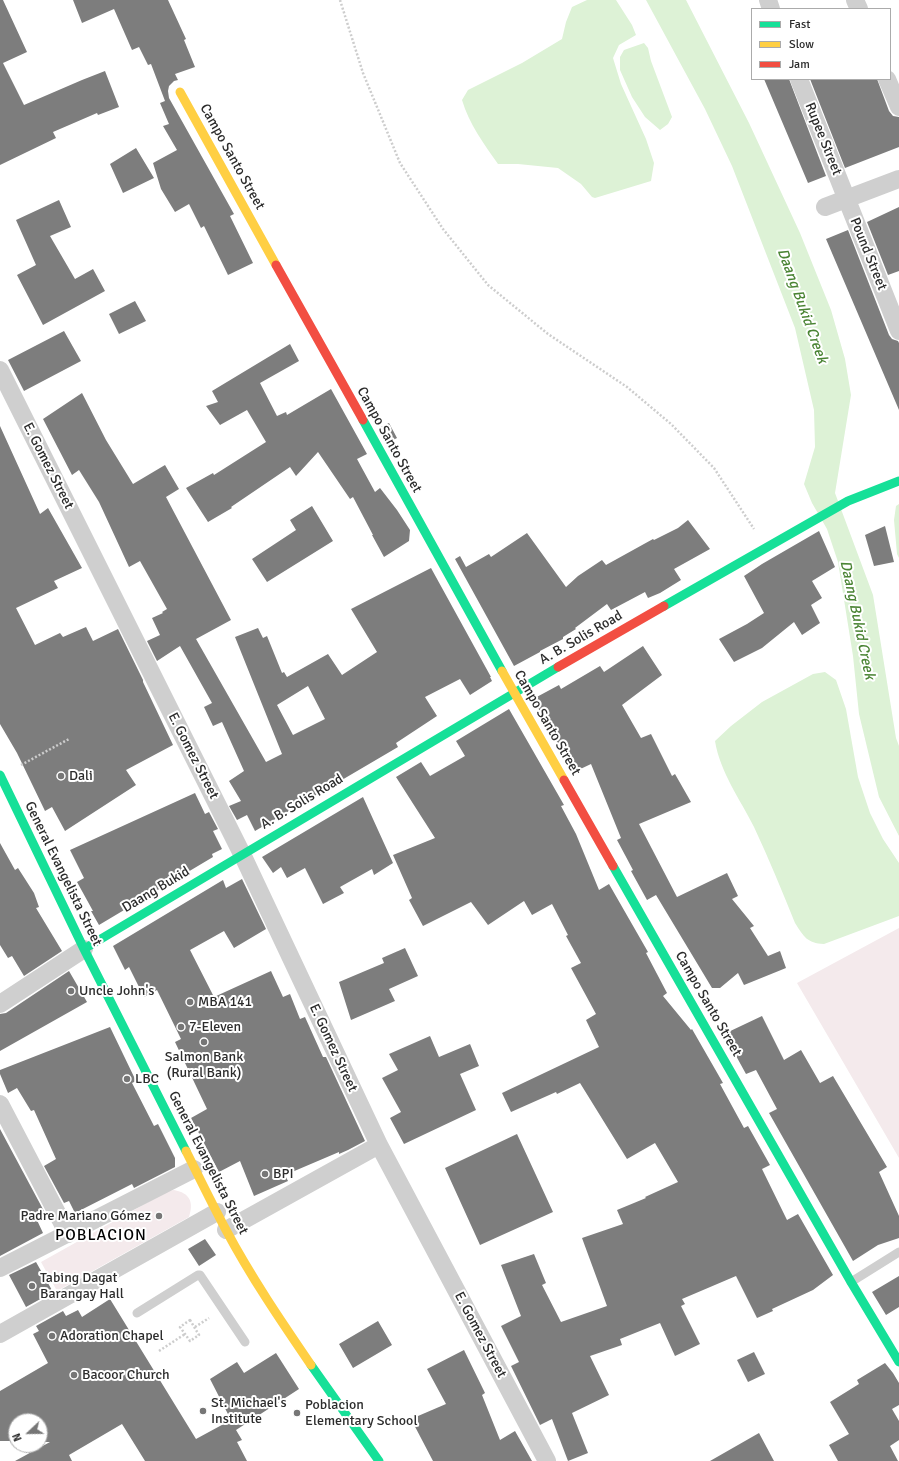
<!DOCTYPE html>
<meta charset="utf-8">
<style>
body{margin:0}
#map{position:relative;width:899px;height:1461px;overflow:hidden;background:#fff;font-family:Signika,sans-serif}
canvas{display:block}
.legend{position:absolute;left:751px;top:8px;width:140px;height:72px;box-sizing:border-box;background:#fff;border:1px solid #ababab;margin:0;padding:5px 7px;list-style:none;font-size:12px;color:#2c2c2c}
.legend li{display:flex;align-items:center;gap:8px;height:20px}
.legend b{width:20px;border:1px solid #ababab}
.north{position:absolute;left:8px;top:1413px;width:40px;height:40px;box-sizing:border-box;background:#fff;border:1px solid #ababab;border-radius:50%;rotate:248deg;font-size:11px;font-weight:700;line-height:16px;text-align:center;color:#2c2c2c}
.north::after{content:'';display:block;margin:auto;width:14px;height:18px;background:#767676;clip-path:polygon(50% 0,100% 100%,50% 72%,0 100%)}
</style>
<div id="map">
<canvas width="899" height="1461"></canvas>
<ul class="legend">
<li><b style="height:5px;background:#16e098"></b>Fast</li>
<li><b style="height:5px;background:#ffcf43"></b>Slow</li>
<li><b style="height:5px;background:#f24e42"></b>Jam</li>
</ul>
<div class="north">N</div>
</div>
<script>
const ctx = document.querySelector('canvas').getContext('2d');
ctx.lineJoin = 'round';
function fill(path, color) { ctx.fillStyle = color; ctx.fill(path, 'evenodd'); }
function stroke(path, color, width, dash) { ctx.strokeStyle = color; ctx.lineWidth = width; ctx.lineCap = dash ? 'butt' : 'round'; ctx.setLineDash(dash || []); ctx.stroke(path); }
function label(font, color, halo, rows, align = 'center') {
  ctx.font = font + ' Signika,sans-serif'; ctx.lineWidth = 4; ctx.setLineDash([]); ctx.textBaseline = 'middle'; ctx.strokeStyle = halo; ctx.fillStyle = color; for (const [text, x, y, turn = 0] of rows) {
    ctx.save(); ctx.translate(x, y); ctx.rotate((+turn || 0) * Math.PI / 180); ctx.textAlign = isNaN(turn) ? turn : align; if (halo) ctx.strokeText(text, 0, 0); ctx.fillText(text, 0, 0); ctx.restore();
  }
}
const green = new Path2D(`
 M899,928v230l-102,-175z
 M174,1190c16,3 20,12 15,27l-132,74 -16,-29 127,-71z`);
const water = new Path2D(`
 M587,0h29l16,25 4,10 -17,10 -6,13 8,26 25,55 8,24 -3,18 -56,17 -3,-1 -11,-13 -23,-16 -40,-4h-20c-14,-20 -29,-40 -36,-64l6,-10 54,-27 40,-24 4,-17 6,-15z
 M646,0h40l63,123 51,110 31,77 14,49 6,36 -16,98 38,102 23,143 3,8v90l-20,-39 -20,-83 -6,-58 -15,-94 -11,-33 -15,-26 -8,-19 11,-37 -1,-37 -19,-82 -63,-162 -27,-57z
 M644,43l4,5 3,13 21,56 -4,7 -8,6 -15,-13 -13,-20 -12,-27v-13l4,-7z
 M899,504v54l-2,-4 -3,-34 2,-14z
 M825,672l11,8 10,29 12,68 12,36 13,26 16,24v53l-75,28c-17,-1 -20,-7 -29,-21 -13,-32 -26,-64 -41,-96 -14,-28 -34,-55 -39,-86l16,-15 31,-24 51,-28z`);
const building = new Path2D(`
 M0,0h3l24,52 -24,11 21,42 58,-25 23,-9 14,36 -21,8 -1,-2 -44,19 3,6 -56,27z
 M73,0h95l18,39 -2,1 11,27 -20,7 3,6 -4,1 -5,5 -1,5 1,7 65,116 -4,2 23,47 -25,12 -24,-49 -3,2 -12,-24 -14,8 -14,-23 -8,-26 24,-13 -14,-24 6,-2 -9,-21 5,-2 -14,-37 -3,1 -9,-18 -7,3 -18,-41 -32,14z
 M764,79h25l37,97 -18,7z
 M810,79h67l12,32 4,5 6,1v30l-54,21z
 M136,148l18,30 -31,15 -13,-29z
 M59,200l12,27 -21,9 25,43 18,-10 12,22 -62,34 -26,-50 19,-10 -20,-45z
 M899,207v64l-11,4 -21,-53z
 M848,230l41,105 3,4 6,2 1,2v67l-73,-171z
 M135,301l11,20 -27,13 -10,-20z
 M64,331l17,30 -57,30 -16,-31z
 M290,344l9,17 -39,22 17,33 9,-4 1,3 44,-26 36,65 -10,5 18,33 5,-4 17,22 13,20 -1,11 -25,16 -12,-22h1l-20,-38 -3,2 -32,-47 -22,24 -6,-9 -59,40 1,1 -24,14 -22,-34 27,-15 1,2 52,-33 -19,-32 -27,15 -14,-19 12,-4 -6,-11z
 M82,393l24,47 27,44 32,-19 14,24 -13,8 65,123 -35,19 70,123 16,-8 -47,-117 23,-9 5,10 4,-2 15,37 2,-1 3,5 41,-23 14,21 35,-23 -26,-43 80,-41 60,109h-1l2,4 -22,14 -10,-16 -35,18 12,19 -41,27 2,4 -143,84 -8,-16 -10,5 -8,-14 12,-5 -12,-20 15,-10 -22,-49 -9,4 -9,-19 8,-4 -32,-57 -23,15 -10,-20 13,-6 -8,-17 11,-5 -1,-1 5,-3 -27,-48 -11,6 -30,-65 -20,-32 -7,5 -29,-56zM308,686l17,33 -32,16 -16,-30z
 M389,423l8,15 -8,4 -8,-15z
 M0,426l40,88 8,-6 34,60 -28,13 4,7 -42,20 19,37 25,-12 3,4 23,-10 7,14 25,-12 25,51v2l30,63 -47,25 10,15 -71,46 -13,-24 -7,4 -28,-58 -17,-29z
 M312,506l21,35 -66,41 -15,-23 44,-29 -6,-10z
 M688,520l22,29 -36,20 7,11 -21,13 -12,5 -3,-6 -34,18 -4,-6 -32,24 1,1 -13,8v2l-23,12v1l-26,14 -59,-107 5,-3 6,11 23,-13 2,3 36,-24 39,54 12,-11 24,-16 4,5 47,-26 1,1 24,-12z
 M885,526l9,36 -20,4 -9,-31z
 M819,531l16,36 -23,14 10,17 -11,7 9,18 -18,12 -8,-13 -32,26 -28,14 -15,-23 28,-15 17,-11 -20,-37 18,-12z
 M643,646l19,29 -40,30 19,33 10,-4 21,42 3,-2 16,28 -52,22 38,73 50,-24 11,23 -6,3 22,27 -4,2 18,28 12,-5 6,17 -42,17 -6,-12 -18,15h-8l-56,-93 -9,5 -16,-29 2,-1 -16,-30 4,-2 -30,-74 -17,8 -41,-73 26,-14 2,4 39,-23 4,6z
 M509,709l55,96 -3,1 15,28 23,56 10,-6 39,68 -2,1 21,40 -4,3 28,34 1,-1 31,54 -3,1 24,44 4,-2 22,39 -8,4 25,51 11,-6 35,61 -20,15 -41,19 1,2 -16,7 -21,-42 -54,23 3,5 -4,2 19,38 -25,12 -15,-33 -40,16 2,6 -32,11 19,39 -37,18 16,40 -20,8 -16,-42 -12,6 -29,-59 8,-4 -18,-36 20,-10 -20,-51 33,-11 12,29 -4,2 19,37 46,-16 -25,-68 41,-14 -6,-14 29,-12 -1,-1 33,-15 -23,-39 -28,16 -47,-76 -23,11 -1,-2 -45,20 -9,-19 97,-46 -13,-27 10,-6 -25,-46 10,-5 -15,-27 2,-1 -16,-31 -20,11 -8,-14 -36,24 -17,-23 -48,24 -14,-26 3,-2 -19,-43 42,-17 -39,-61 25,-15 9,14 35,-20 -9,-15z
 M195,793l10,21 4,-2 9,17 -5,2 9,18 -10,5 1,3 -114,68 -8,-14h2l-16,-29 7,-4 -14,-28z
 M363,797l30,66 -19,12 -2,-6 -32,18 4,6 -21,11 -18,-36 -18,10 -6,-11 -8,6 -11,-16z
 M0,843l15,27 3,-2 16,25 5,14 -3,1 26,43 -38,25 -12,-20 -4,2 -8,-13z
 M242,879l24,50 -32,19 -10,-17 -34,19 24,47 57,-26 12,26 7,-3 10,25 5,-2 18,40h3l39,84 -17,9 -9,4v-2l-54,23 3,6 -34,15 -14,-35 -21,11 -28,-54 16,-9 -32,-67 6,-3 -24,-49 -13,7 -15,-30 -4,3 -12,-24 110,-66 3,8z
 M405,948l13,28 -29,13 6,12 -44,19 -12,-38 45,-19 -2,-5z
 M69,971l18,31 -87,49v-37l6,-1z
 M762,1016l22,44 17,-10 19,33 13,-7 54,91 -8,5 20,44v22l-21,7 -25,16 -84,-148 8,-4 -21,-39 -10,4 -22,-40z
 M110,1027l26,54 -4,2 22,43 4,-2 17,34v9l-41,21 -2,-4 -57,29 -6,-12 -5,2 -20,-37 12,-7 -22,-49 -3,1 -14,-23 -9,5 -8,-19v-4z
 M430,1036l9,21 31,-13 9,22 -19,8 16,36 -72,34 -14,-26 11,-6 -19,-34 16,-8 -9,-16z
 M0,1129l45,84 -9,5 7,15 -43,23z
 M517,1134l36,78 -73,33 -35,-77z
 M205,1239l11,16 -17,11 -11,-17z
 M36,1262l17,30 -27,15 -17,-32z
 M899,1276v31l-13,8 -14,-23z
 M110,1299l86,140 35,-19 -21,-41 27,-17 7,11 32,-20 23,36 -63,41 6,10 -5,2 10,19h-102l-23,-37 -53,31 3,6h-57l35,-19h-10v-21h-24v20h-16v-50l48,-28 -15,-29 6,-3 -3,-5 27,-15 3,5 12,-6 4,7z
 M378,1321l14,24 -39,23 -14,-24z
 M464,1350l21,43 -3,2 18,45 15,-9 17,30h-99l-22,-42 35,-15 -19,-35z
 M754,1352l11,22 -17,8 -11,-22z
 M885,1363l8,10 6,10v22l-7,4 7,12v19l-9,6 8,15h-60l-9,-16 20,-11 -19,-32 29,-18 -2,-4z
 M759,1433l15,28h-64z`);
const path = new Path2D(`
 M340,0l23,73 37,90 43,66 45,56 60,49 79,53 44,37 43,44 40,61
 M21,765l48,-26
 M190,1320l9,15 -9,6 -10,-14z
 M195,1327l14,-9
 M159,1351l26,-17`);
const lane = new Path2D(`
 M851,1282l48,-30
 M137,1313l61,-38h2l45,67`);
const street = new Path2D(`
 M768,0l3,9
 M855,0l4,9
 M799,79l100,252
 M887,79l12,28
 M825,207l74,-28
 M0,370l242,484 137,291 168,316
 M0,1004l84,-55
 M0,1104l68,130
 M226,1230l153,-85
 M0,1268l194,-99
 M0,1334l217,-122`);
const fast = new Path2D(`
 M363,420l139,251
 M664,606l184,-105 51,-20
 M0,775l84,174 102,202
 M613,866l238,416 48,80
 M84,949l474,-282
 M311,1365l68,96`);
const slow = new Path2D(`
 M180,92l96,173
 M502,671l62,109
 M186,1151c13,26 26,53 40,79 25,47 55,91 85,135`);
const jam = new Path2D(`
 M276,265l87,155
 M558,667l106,-61
 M564,780l49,86`);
const markers = [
 [61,776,4,"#767676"],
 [71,991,4,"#767676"],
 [190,1002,4,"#767676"],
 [181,1027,4,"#767676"],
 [204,1042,4,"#767676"],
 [127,1079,4,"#767676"],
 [265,1174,4,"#767676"],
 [159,1216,4,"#767676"],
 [32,1286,4,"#767676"],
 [52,1336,4,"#767676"],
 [74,1375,4,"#767676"],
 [203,1411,4,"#767676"],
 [297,1413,4,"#767676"]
];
const streetNames = [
 ["Rupee Street",823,139,68],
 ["Campo Santo Street",232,157,61],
 ["Pound Street",868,254,68],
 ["Campo Santo Street",389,440,61],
 ["E. Gomez Street",48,466,63],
 ["A. B. Solis Road",581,638,-30],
 ["Campo Santo Street",547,723,60],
 ["E. Gomez Street",193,756,63],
 ["A. B. Solis Road",302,802,-31],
 ["General Evangelista Street",63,874,64],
 ["Daang Bukid",156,890,-31],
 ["Campo Santo Street",708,1004,60],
 ["E. Gomez Street",333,1048,65],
 ["General Evangelista Street",208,1163,63],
 ["E. Gomez Street",480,1335,62]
];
const poiNames = [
 ["Dali",69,776],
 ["Uncle John's",79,991],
 ["MBA 141",198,1002],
 ["7-Eleven",189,1027],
 ["Salmon Bank",204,1057,"center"],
 ["(Rural Bank)",204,1073,"center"],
 ["LBC",135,1079],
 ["BPI",273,1174],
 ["Padre Mariano Gómez",151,1216,"right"],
 ["Tabing Dagat",40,1278],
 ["Barangay Hall",40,1294],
 ["Adoration Chapel",60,1336],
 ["Bacoor Church",82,1375],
 ["St. Michael's",211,1403],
 ["Institute",211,1419],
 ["Poblacion",305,1405],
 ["Elementary School",305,1421]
];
const waterNames = [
 ["Daang Bukid Creek",802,306,70],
 ["Daang Bukid Creek",857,620,78]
];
const quarterNames = [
 ["POBLACION",101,1236]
];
fill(green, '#f4eaec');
fill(water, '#ddf2d6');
fill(building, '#7d7d7d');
stroke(path, '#cdcdcd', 2.5, [2, 2]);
stroke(lane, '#cfcfcf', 9);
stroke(street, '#cfcfcf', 18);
stroke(fast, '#16e098', 9);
stroke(slow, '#ffcf43', 9);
stroke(jam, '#f24e42', 9);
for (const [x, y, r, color] of markers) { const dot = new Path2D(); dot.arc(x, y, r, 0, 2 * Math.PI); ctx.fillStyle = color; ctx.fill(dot); stroke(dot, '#fff', 1.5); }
label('14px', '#2c2c2c', '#fff', streetNames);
label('14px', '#2c2c2c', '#fff', poiNames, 'left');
label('italic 15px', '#4a8434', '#fff', waterNames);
ctx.letterSpacing = '1px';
label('16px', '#000', '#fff', quarterNames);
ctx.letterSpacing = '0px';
</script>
